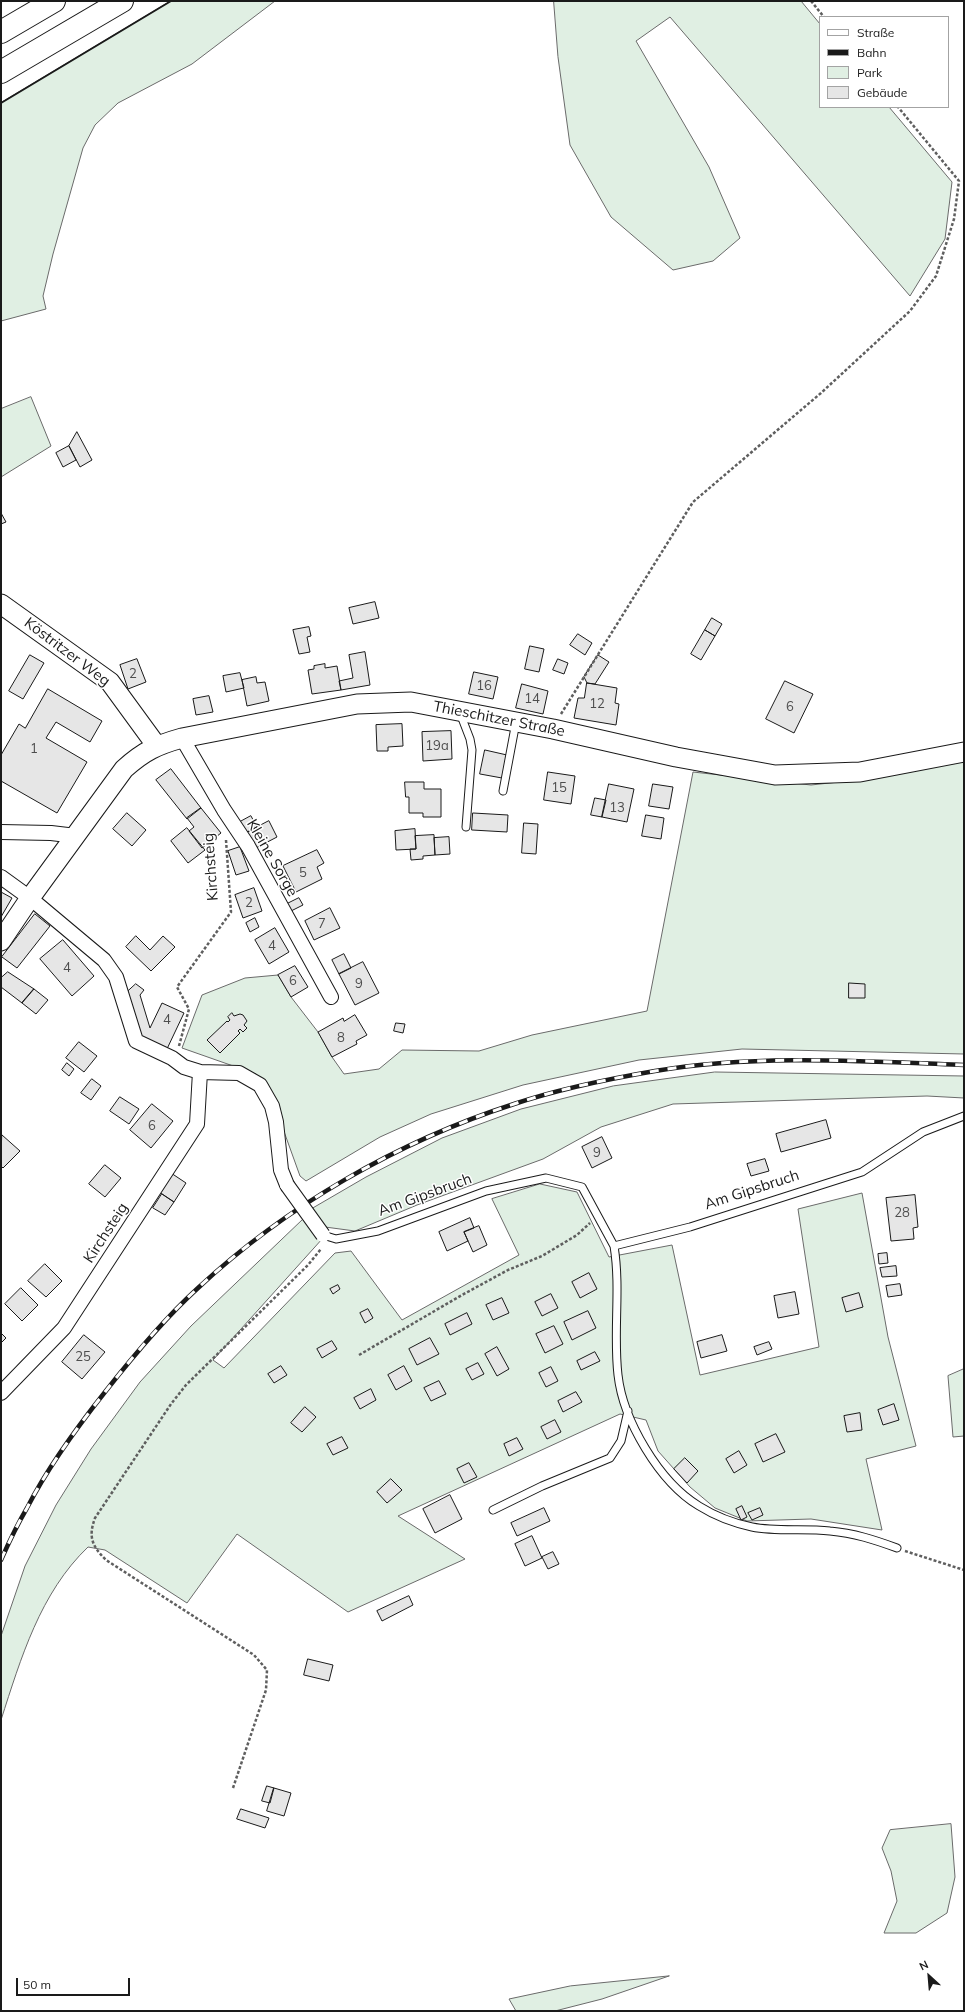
<!DOCTYPE html>
<meta charset="utf-8">
<style>
body{margin:0}
#map{position:relative;width:965px;height:2012px;overflow:hidden;background:#fff;font-family:Mulish,sans-serif}
canvas{display:block}
.frame{position:absolute;inset:0;border:2px solid #1a1a1a;pointer-events:none}
.legend{position:absolute;left:819px;top:16px;width:130px;height:92px;box-sizing:border-box;background:#fff;border:1px solid #a3a3a3;margin:0;padding:5px 7px;list-style:none;font-size:12px;color:#1a1a1a}
.legend li{display:flex;align-items:center;gap:8px;height:20px}
.legend b{width:20px;border:1px solid #a3a3a3}
.north{position:absolute;left:909px;top:1956px;width:40px;height:40px;-webkit-text-stroke:3px #fff;paint-order:stroke;rotate:334deg;font-size:11px;font-weight:700;line-height:16px;text-align:center;color:#1a1a1a}
.north::after{content:'';display:block;margin:auto;width:14px;height:18px;background:#1a1a1a;clip-path:polygon(50% 0,100% 100%,50% 72%,0 100%)}
.scale{position:absolute;left:16px;top:1978px;width:114px;height:18px;box-sizing:border-box;border:2px solid #1a1a1a;border-top:0;padding-left:5px;font-size:12px;line-height:14px;white-space:nowrap;color:#1a1a1a;-webkit-text-stroke:3px #fff;paint-order:stroke}
</style>
<div id="map">
<canvas width="965" height="2012"></canvas>
<div class="frame"></div>
<ul class="legend">
<li><b style="height:5px;background:#fff"></b>Straße</li>
<li><b style="height:5px;background:#1a1a1a"></b>Bahn</li>
<li><b style="height:11px;background:#e0efe3"></b>Park</li>
<li><b style="height:11px;background:#e6e6e6"></b>Gebäude</li>
</ul>
<div class="north">N</div>
<div class="scale">50 m</div>
</div>
<script>
const ctx = document.querySelector('canvas').getContext('2d');
ctx.lineJoin = 'round';
function fill(path, color) { ctx.fillStyle = color; ctx.fill(path, 'evenodd'); }
function stroke(path, color, width, dash) { ctx.strokeStyle = color; ctx.lineWidth = width; ctx.lineCap = dash ? 'butt' : 'round'; ctx.setLineDash(dash || []); ctx.stroke(path); }
function label(font, color, halo, rows, align = 'center') {
  ctx.font = font + ' Mulish,sans-serif'; ctx.lineWidth = 3; ctx.setLineDash([]); ctx.textBaseline = 'middle'; ctx.strokeStyle = halo; ctx.fillStyle = color; for (const [text, x, y, turn = 0] of rows) {
    ctx.save(); ctx.translate(x, y); ctx.rotate((+turn || 0) * Math.PI / 180); ctx.textAlign = isNaN(turn) ? turn : align; if (halo) ctx.strokeText(text, 0, 0); ctx.fillText(text, 0, 0); ctx.restore();
  }
}
const green = new Path2D(`
 M171,1h104l-83,63 -74,39 -23,22 -12,23 -30,106 -10,42 3,13 -45,12v-218z
 M554,1h247l19,23v83h69l63,75 -7,57 -35,57 -240,-279 -34,24 73,126 31,71 -27,23 -40,9 -62,-53 -41,-72 -12,-88z
 M31,397l20,49 -50,31v-68z
 M964,760v294l-222,-5 -103,11 -116,25 -92,29 -51,23 -74,44 -6,-5 -27,-75 -17,-27 -74,-26 20,-53 43,-17 33,-3 13,22 27,35 14,25 12,17 35,-5 23,-19 77,1 53,-16 115,-24 46,-239 118,13 46,-5z
 M715,1072l249,4v22l-37,-2 -254,8 -72,23 -58,32 -126,46 -62,26 -30,-4 -14,-18 55,-32 76,-39 79,-29 92,-23z
 M540,1184l37,8 32,65 63,-12 28,130 119,-28 -21,-138 64,-16 26,144 28,109 -50,13 16,71 -71,-11 -64,2 -32,-13 -25,-21 -32,-36 -12,-31 -26,-6 -222,102 67,43 -117,53 -111,-78 -50,69 -82,-53 -17,-3c-48,46 -67,111 -87,173v-84l24,-70 31,-61 35,-56 49,-67 51,-56 112,-107 20,19 -110,122 11,8 111,-115 16,-2 51,69 117,-65 -27,-56z
 M964,1369v67l-11,1 -5,-61z
 M951,1824l4,53 -8,36 -31,20h-32l13,-32 -6,-30 -9,-23 8,-18z
 M669,1976l-67,23 -47,12h-39l-7,-12 61,-13z`);
const building = new Path2D(`
 M77,432l15,28 -12,7 -11,-21z
 M69,446l7,14 -13,7 -7,-14z
 M1,513l5,9 -5,2z
 M375,602l4,16 -26,6 -4,-16z
 M712,618l10,6 -7,12 -10,-6z
 M309,627l2,9 -4,1 3,15 -11,2 -6,-24z
 M705,630l10,6 -14,24 -10,-6z
 M578,634l14,9 -7,12 -15,-10z
 M530,646l14,3 -5,23 -14,-3z
 M365,652l5,33 -29,5 -2,-9 14,-3 -4,-23z
 M30,655l14,8 -21,36 -14,-8z
 M598,655l11,7 -14,22 -8,-1 -3,-6z
 M137,659l9,23 -18,7 -8,-24z
 M558,659l10,4 -4,11 -11,-4z
 M325,664v4l12,-2 4,24 -29,4 -4,-24 6,-1v-3z
 M474,672l24,5 -5,22 -24,-5z
 M240,673l4,15 -18,4 -3,-16z
 M256,677l1,6 8,-1 4,19 -22,5 -5,-26z
 M785,681l28,13 -19,39 -28,-14z
 M587,683l30,5 -2,15 4,1 -3,21 -42,-7 4,-20h6z
 M522,684l26,7 -5,23 -27,-6z
 M48,689l54,32 -12,21 -34,-20 -10,16 41,24 -30,51 -56,-32v-26l18,-31 6,4z
 M209,696l4,16 -17,3 -3,-16z
 M402,724l1,22 -15,1v4h-11l-1,-26z
 M451,731l1,28 -29,2 -1,-29z
 M485,750l22,5 -5,23 -22,-4z
 M171,769l30,39 -14,11 -31,-39z
 M548,772l27,4 -4,28 -27,-4z
 M405,782h19v7h17v28h-18v-4h-14v-16h-3z
 M609,784l25,5 -7,33 -25,-5z
 M653,784l20,3 -4,22 -20,-3z
 M595,798l11,2 -4,17 -11,-2z
 M201,808l20,25 -19,15 -13,-17 5,-4 -7,-9z
 M127,813l19,17 -14,16 -19,-17z
 M473,813l35,2 -1,17 -35,-2z
 M646,815l18,3 -3,21 -19,-3z
 M251,816l6,11 -11,6 -6,-11z
 M269,821l8,16 -23,12 -8,-16z
 M524,823l14,1 -2,30 -14,-1z
 M187,828l18,22 -17,13 -17,-22z
 M415,829l1,20 -20,1 -1,-19z
 M434,835l1,20 -12,1v3l-12,1 -1,-11h6l-1,-13z
 M449,837l1,17 -15,1 -1,-17z
 M240,847l9,24 -13,4 -8,-24z
 M317,850l7,13 -7,4 5,12 -26,13 -13,-26z
 M254,888l8,23 -19,7 -8,-23z
 M1,892l11,6 -11,19z
 M299,898l4,7 -14,7 -4,-7z
 M330,908l10,20 -26,12 -9,-19z
 M35,914l15,12 -33,42 -15,-11z
 M255,918l4,9 -9,5 -4,-9z
 M275,928l14,24 -20,12 -14,-24z
 M136,936l14,14 13,-14 12,11 -24,24 -25,-24z
 M63,940l31,36 -22,20 -32,-37z
 M344,954l7,14 -12,6 -7,-14z
 M363,962l16,31 -24,12 -16,-31z
 M295,966l13,21 -17,10 -13,-22z
 M8,972l26,17 -12,14 -21,-16v-9z
 M849,983l16,1v14h-16z
 M136,984l8,6 -4,5 10,33 12,-25 22,10 -18,38 -28,-14 -13,-43z
 M34,989l14,11 -12,14 -14,-11z
 M232,1013l2,3 6,-2 3,1 4,6 -3,4 3,3 -4,4 -3,-3 -2,2 2,2 -20,20 -13,-13 20,-19 1,1 2,-2 -2,-3z
 M355,1015l12,20 -11,6 1,3 -25,13 -14,-25 25,-14 1,3z
 M396,1023l9,1 -2,9 -9,-2z
 M79,1042l18,14 -13,16 -18,-14z
 M67,1063l7,6 -5,7 -7,-6z
 M92,1079l9,7 -10,14 -10,-7z
 M120,1097l19,12 -10,15 -19,-13z
 M152,1104l21,17 -22,27 -21,-18z
 M826,1120l5,18 -50,14 -5,-18z
 M2,1135l18,16 -17,17 -2,-2z
 M602,1137l10,21 -20,10 -10,-21z
 M765,1159l4,12 -18,5 -4,-12z
 M105,1165l16,13 -16,19 -16,-13z
 M171,1173l15,10 -12,19 -15,-10z
 M162,1194l12,8 -9,13 -12,-7z
 M915,1195l3,32 -5,1 1,11 -23,2 -5,-43z
 M470,1218l4,10 -10,4 4,9 -21,10 -8,-19z
 M479,1226l8,19 -14,7 -9,-20z
 M887,1253l1,10 -9,1 -1,-10z
 M45,1264l17,17 -16,16 -18,-16z
 M896,1266l1,10 -15,1 -2,-9z
 M589,1273l8,16 -17,9 -8,-16z
 M900,1284l2,11 -14,2 -2,-11z
 M338,1285l2,4 -7,5 -3,-5z
 M21,1288l17,17 -16,16 -17,-17z
 M795,1292l4,22 -21,4 -4,-22z
 M859,1293l4,14 -17,5 -4,-14z
 M551,1294l7,14 -16,8 -7,-14z
 M502,1298l7,15 -16,7 -7,-15z
 M368,1309l5,9 -8,5 -5,-10z
 M588,1311l8,17 -24,12 -8,-18z
 M467,1313l5,11 -22,11 -5,-11z
 M554,1326l9,18 -18,9 -9,-19z
 M1,1333l5,5 -5,5z
 M84,1335l21,17 -23,27 -20,-17z
 M722,1335l5,16 -26,7 -4,-16z
 M430,1338l9,16 -22,11 -8,-16z
 M332,1341l5,8 -15,9 -5,-9z
 M769,1342l3,7 -15,6 -3,-8z
 M497,1347l12,22 -12,7 -12,-22z
 M595,1352l5,9 -19,9 -4,-9z
 M478,1363l6,11 -12,6 -6,-11z
 M281,1366l6,9 -13,8 -6,-9z
 M404,1366l8,15 -16,9 -8,-15z
 M551,1367l7,14 -12,6 -7,-14z
 M439,1381l7,13 -15,7 -7,-13z
 M371,1389l5,11 -16,9 -6,-11z
 M576,1392l6,10 -19,10 -5,-11z
 M894,1404l5,16 -16,5 -5,-15z
 M305,1407l11,10 -14,15 -11,-9z
 M860,1413l2,17 -15,2 -3,-16z
 M555,1420l6,12 -14,7 -6,-12z
 M776,1434l9,18 -22,10 -8,-18z
 M342,1437l6,11 -15,7 -6,-11z
 M517,1438l6,11 -14,7 -5,-12z
 M739,1451l8,14 -13,8 -8,-14z
 M685,1458l13,13 -11,12 -13,-14z
 M469,1463l8,14 -13,6 -7,-14z
 M391,1479l11,11 -15,13 -10,-11z
 M450,1495l12,24 -27,14 -12,-24z
 M742,1506l5,11 -6,3 -5,-11z
 M544,1508l6,13 -33,15 -6,-13z
 M760,1508l3,7 -11,5 -4,-7z
 M532,1536l10,22 -17,8 -10,-22z
 M553,1552l6,12 -11,5 -6,-12z
 M409,1596l4,9 -31,16 -5,-10z
 M308,1659l25,6 -4,16 -25,-6z
 M267,1786l7,2 -4,15 -8,-2z
 M274,1788l17,5 -7,23 -17,-5z
 M241,1809l28,9 -4,10 -28,-9z`);
const path = new Path2D(`
 M811,1l13,16
 M561,714l132,-212 128,-109 89,-82 26,-35 18,-57 5,-38 -61,-74
 M179,1046l10,-37 -12,-22 54,-75 -5,-72
 M359,1355l103,-60 46,-25 34,-14 35,-21 13,-12
 M905,1551l59,19
 M233,1788l33,-98 1,-20 -13,-15 -148,-95c-14,-14 -18,-23 -11,-42l76,-114 15,-19 122,-120 13,-16`);
const service = new Path2D(`
 M460,713l10,26 2,11 -6,77
 M503,791l13,-69
 M323,1235l13,4 42,-8 108,-40 60,-13 36,9 32,59 76,-19 172,-55 61,-40 41,-16
 M614,1246c7,43 -1,86 4,129 5,45 41,107 81,131 16,10 34,17 53,21 25,5 52,1 78,4 24,2 45,9 67,17
 M493,1510l49,-24 68,-28 11,-17 7,-30`);
const minor = new Path2D(`
 M182,738l42,72 24,36 83,151
 M1,832l50,1 25,3
 M1,877l29,21 74,62 12,17 20,64 36,17 12,9 16,5 39,1 21,12 12,21 4,16 5,48 6,15
 M1,1393l63,-65 133,-204 3,-52`);
const secondary = new Path2D(`
 M1,604l109,78 46,63
 M1,941l29,-43 94,-129c20,-18 33,-24 58,-31l175,-34 54,-2 142,27 123,28 99,18 85,-3 104,-20`);
const motorway = new Path2D(`
 M1,32l53,-31
 M1,72l121,-71`);
const rail = new Path2D(`
 M1,1560c8,-18 16,-35 26,-52 20,-39 51,-82 78,-116 29,-37 59,-73 93,-104 88,-82 201,-147 316,-184 45,-15 94,-25 141,-33 98,-17 210,-10 309,-6`);
const minorBridge = new Path2D(`
 M287,1185l36,50`);
const wall = new Path2D(`
 M1,103l170,-102`);
const numberNames = [
 ["2",133,674],
 ["16",484,686],
 ["14",532,699],
 ["12",597,704],
 ["6",790,707],
 ["19a",437,746],
 ["1",34,749],
 ["15",559,788],
 ["13",617,808],
 ["5",303,873],
 ["2",249,903],
 ["7",322,924],
 ["4",272,946],
 ["4",67,968],
 ["6",293,981],
 ["9",359,984],
 ["4",167,1020],
 ["8",341,1038],
 ["6",152,1126],
 ["9",597,1153],
 ["28",902,1213],
 ["25",83,1357]
];
const streetNames = [
 ["Köstritzer Weg",67,652,37],
 ["Thieschitzer Straße",499,719,11],
 ["Kleine Sorge",272,858,60],
 ["Kirchsteig",211,867,-94],
 ["Am Gipsbruch",752,1190,-18],
 ["Am Gipsbruch",425,1195,-20],
 ["Kirchsteig",106,1233,-57]
];
fill(green, '#e0efe3');
stroke(green, '#6a6a6a', 1);
fill(building, '#e6e6e6');
stroke(building, '#1a1a1a', 1);
stroke(service, '#1a1a1a', 9);
stroke(minor, '#1a1a1a', 16);
stroke(secondary, '#1a1a1a', 21);
stroke(motorway, '#1a1a1a', 24);
stroke(path, '#5f5f5f', 2.5, [3, 2]);
stroke(service, '#fff', 7);
stroke(minor, '#fff', 14);
stroke(secondary, '#fff', 19);
stroke(motorway, '#fff', 22);
stroke(rail, '#1a1a1a', 4.5);
stroke(rail, '#fff', 3, [9]);
stroke(minorBridge, '#1a1a1a', 16, []);
stroke(minorBridge, '#fff', 14);
stroke(wall, '#1a1a1a', 2);
label('13px', '#4d4d4d', null, numberNames);
label('15px', '#1a1a1a', '#fff', streetNames);
</script>
